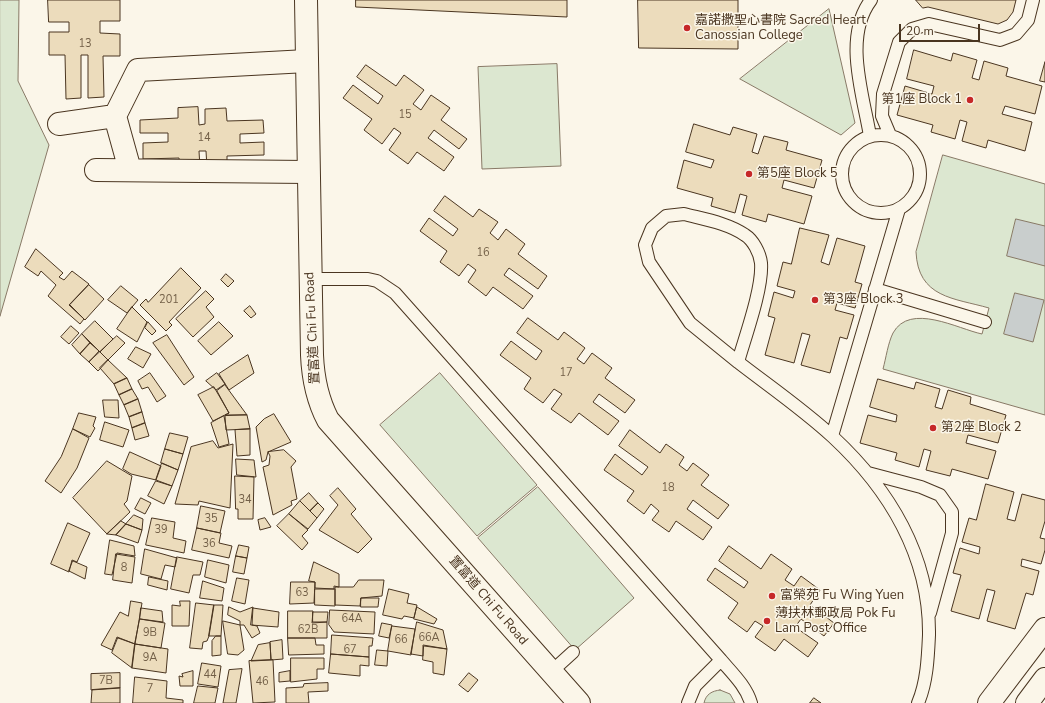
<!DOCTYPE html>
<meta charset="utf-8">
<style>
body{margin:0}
#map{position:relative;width:1045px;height:703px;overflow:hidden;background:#fbf6e9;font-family:"Nunito Sans",sans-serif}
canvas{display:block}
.scale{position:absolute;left:899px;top:24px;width:81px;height:18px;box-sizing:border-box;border:2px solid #4a3520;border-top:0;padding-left:5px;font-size:12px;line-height:14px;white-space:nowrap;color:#4a3520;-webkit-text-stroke:3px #fbf6e9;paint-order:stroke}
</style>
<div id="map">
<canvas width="1045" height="703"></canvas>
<div class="scale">20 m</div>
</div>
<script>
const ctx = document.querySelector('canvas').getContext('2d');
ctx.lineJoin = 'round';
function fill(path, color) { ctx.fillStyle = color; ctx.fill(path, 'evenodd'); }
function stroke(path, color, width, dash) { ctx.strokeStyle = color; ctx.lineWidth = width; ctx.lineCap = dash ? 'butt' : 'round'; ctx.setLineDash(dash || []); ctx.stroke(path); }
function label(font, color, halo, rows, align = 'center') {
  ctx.font = font + ' "Nunito Sans","Noto Sans TC",sans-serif'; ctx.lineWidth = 3; ctx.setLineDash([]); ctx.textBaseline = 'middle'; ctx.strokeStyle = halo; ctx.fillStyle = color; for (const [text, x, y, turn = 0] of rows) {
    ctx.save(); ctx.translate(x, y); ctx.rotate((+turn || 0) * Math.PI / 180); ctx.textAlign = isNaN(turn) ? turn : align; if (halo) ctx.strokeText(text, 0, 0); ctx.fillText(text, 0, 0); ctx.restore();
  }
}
const green = new Path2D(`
 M0,0h19l-1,81 31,64 -49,171z
 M829,9l26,114 -14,12 -101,-56z
 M557,64l4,102 -79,3 -4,-102z
 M943,155l102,29v231l-162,-46c3,-11 5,-26 10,-36 17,-31 65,-4 89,1l7,-26c-35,-10 -71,-10 -73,-56z
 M440,373l97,112 -60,51 -97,-111z
 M538,487l96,111 -59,52 -97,-112z
 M720,690l10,4 5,9h-31c2,-9 8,-12 16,-13z`);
const water = new Path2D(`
 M1016,219l29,7v40l-38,-10z
 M1015,293l29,7 -11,42 -29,-8z`);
const building = new Path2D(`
 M48,0h72v21h-20v12l20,1v22h-17l1,41 -16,1v-43h-7v43l-15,1 -1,-44h-16v-23h20v-10h-20z
 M356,0h211v17l-211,-10z
 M638,0h100v49l-99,-1z
 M916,0h100l-3,12 -6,8 -9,4 -70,-17 -5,1z
 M914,50l37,11 2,-8 24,7 -5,18 7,2 5,-19 24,7 -2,8 36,10 -7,28 -30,-8 -3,8 30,8 -7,29 -37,-11 -2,8 -24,-7 5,-19 -7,-2 -5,19 -24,-7 2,-7 -36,-10 8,-29 27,8 2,-8 -27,-7z
 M1045,62v20l-5,-1z
 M366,65l30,21 8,-11 20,15 -11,14 8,6 10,-15 19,13 -9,12 26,19 -8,10 -25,-19 -6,8 26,19 -10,14 -27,-19 -9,12 -19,-14 12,-17 -7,-5 -12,16 -18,-14 8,-11 -29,-21 10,-13 25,19 5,-8 -26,-19z
 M198,107l1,18 6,-1v-15l21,-1 1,13 36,-1 1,13 -24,1v9l24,-1v13l-37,1v12h-20l-1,-17h-7l1,17 -20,1 -1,-11 -36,1v-16l25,-1v-9h-28v-13l38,-2v-10z
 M694,124l36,11 3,-8 24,7 -5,18 6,2 6,-18 24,6 -2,8 36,10 -8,28 -30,-8 -2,8 30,8 -8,28 -36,-10 -2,8 -24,-7 5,-19 -7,-2 -5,19 -24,-7 2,-8 -36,-10 7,-28 27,8 3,-8 -28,-8z
 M445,196l28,21 6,-8 19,13 -8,11 8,7 8,-11 19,15 -7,10 29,22 -9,13 -29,-21 -5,7 29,21 -10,13 -30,-22 -7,9 -18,-14 8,-12 -8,-6 -9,12 -19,-14 7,-11 -27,-20 9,-13 24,18 5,-7 -24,-18z
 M800,228l29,7 -8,27 8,3 8,-27 28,8 -10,36 7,2 -7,24 -18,-5 -2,7 19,5 -7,24 -7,-2 -10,36 -29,-8 9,-30 -8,-2 -8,30 -29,-8 10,-37 -7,-2 6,-24 19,6 2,-7 -18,-5 6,-24 8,2z
 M36,249l27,24 -4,4 5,3 8,-9 17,13 -20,21 15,14 -4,5 -32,-28 8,-11 -15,-14 -3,5 -13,-9z
 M181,268l20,20 -32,34 3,3 -6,6 -26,-26 6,-6 2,3z
 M226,274l8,7 -6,6 -7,-7z
 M89,285l15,14 -19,21 -15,-15z
 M121,286l17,14 -11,13 -19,-13z
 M206,291l8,8 -8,8 8,10 -21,20 -17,-18z
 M250,306l6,8 -5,4 -7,-7z
 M132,307l15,15 -10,20 -20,-13z
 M528,318l30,22 6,-8 21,16 -8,11 7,5 8,-11 20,15 -7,10 30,22 -10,13 -26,-19 -6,8 26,19 -11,14 -29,-22 -8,10 -20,-14 11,-15 -8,-5 -11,14 -19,-14 7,-11 -31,-23 11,-14 25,19 6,-9 -25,-18z
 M95,321l18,18 -13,13 -18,-18z
 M148,322l8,9 -4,4 -7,-7z
 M219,322l14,14 -22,19 -13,-14z
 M71,326l8,7 -10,11 -8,-7z
 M82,334l8,9 -10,11 -8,-9z
 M167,335l27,42 -10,8 -31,-42z
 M117,336l8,7 -17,17 -8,-8z
 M90,343l9,8 -10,11 -9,-8z
 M136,347l15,7 -8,14 -15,-9z
 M100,352l8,8 -10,11 -9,-9z
 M248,355l6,18 -25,17 -10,-16z
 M108,360l19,18 -13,6 -14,-16z
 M150,373l16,23 -9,6 -9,-15 -6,2 -4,-8z
 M217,373l8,11 -9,6 -10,-9z
 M127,378l5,11 -13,6 -5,-11z
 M878,379l36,10 2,-7 24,7 -5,18 7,2 6,-19 23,7 -1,7 36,11 -8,28 -30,-8 -2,8 30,8 -8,28 -36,-10 -2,7 -24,-6 5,-19 -7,-2 -5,18 -24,-7 2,-7 -37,-10 8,-28 28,7 1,-7 -27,-8z
 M225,385l22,30h-22l4,-2 -12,-22z
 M214,387l15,26 -16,8 -15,-26z
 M132,389l6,10 -14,6 -5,-10z
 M138,399l4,13 -13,5 -5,-12z
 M103,400h15l1,18 -14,-1z
 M142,412l3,11 -13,5 -3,-11z
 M79,413l17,4 -3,9 2,2 -5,9 -17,-8z
 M274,414l17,28 -23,10 -2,8 -4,2 -6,-35 8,-8z
 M247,415l3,14 -24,1 -1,-14z
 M224,416l5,28 -10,3 -8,-24z
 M105,422l24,8 -6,17 -23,-7z
 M145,423l4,13 -14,4 -3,-12z
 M73,429l16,9 -12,30 -16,25 -16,-12 16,-24z
 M250,429v26l-13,1 -2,-26z
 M630,430l30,23 6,-9 18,13 -5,8 8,6 6,-8 16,12 -8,10 28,20 -11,14 -25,-19 -6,9 25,18 -9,13 -27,-19 -7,11 -17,-12 7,-9 -8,-7 -7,10 -17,-13 7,-10 -30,-21 11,-16 27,21 6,-8 -29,-21z
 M170,433l18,4 -5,17 -18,-5z
 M213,441l5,7 15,-4 -3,64 -31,-7 -1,4 -23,-1 16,-57z
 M165,449l18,5 -5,16 -17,-7z
 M284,450l12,11 -5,6 6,32 -6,2 1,4 -19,10 -10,-48 6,-2 1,-9 -2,-4z
 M130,452l31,14 -5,14 -25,-6 -8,-5z
 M236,459l18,1 2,17 -19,-2z
 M107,461l25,15 -5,25 -3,3 6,8 -23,22 -34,-36z
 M162,463l16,7 -6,16 -16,-6z
 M235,476l19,1 -1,42h-15v-10h-2z
 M156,481l16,5 -8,18 -16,-8z
 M986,484l28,8 -7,27 8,2 7,-27 23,6v21l-5,17 5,1v11l-4,14 -19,-5 -1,7 18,5 -6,24 -7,-2 -11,36 -28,-8 8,-30 -8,-2 -8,30 -28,-8 10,-36 -8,-2 7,-25 19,6 1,-7 -18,-5 7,-24 7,2z
 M338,488l18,21 -5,5 21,25 -14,14 -39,-23 19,-25 -8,-9z
 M309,493l9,10 -8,8 -10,-10z
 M141,498l10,5 -6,11 -10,-5z
 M300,501l17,17 -9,11 -19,-15z
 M318,503l6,6 -7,9 -7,-7z
 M201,506l24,5 -5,22 -23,-5z
 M289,514l19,16 -6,6 6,7 -6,7 -25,-24z
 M134,515l9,4 -1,11 -16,-6z
 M152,518l23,4 -2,16 13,3 -2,12 -38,-8z
 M265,518l6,9 -11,3 -2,-10z
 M121,521l5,3 -10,11 -9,-1z
 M68,523l22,10 -13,29 -5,-2 -3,12 -18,-8z
 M126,524l16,6 -4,13 -22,-8z
 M197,528l24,5 -2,10 13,3 -3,12 -37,-8z
 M110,540l24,6 1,10 -18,-3 -5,22 -7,-1z
 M239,545l10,2 -2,11 -11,-2z
 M729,546l32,23 10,-15 21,15 -7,11 9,6 7,-10 19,14 -10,15 24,18 -10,13 -23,-17 -6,8 23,16 -10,14 -24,-18 -9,12 -20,-14 8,-11 -8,-5 -8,11 -19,-14 10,-15 -31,-23 8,-12 29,20 4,-6 -29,-21z
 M145,549l32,9 -2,9 -10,-2 -4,14 -20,-5z
 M116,554l19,3 -3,26 -19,-3z
 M236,556l11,2 -3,16 -11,-2z
 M177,557l26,5 -3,13h-7l-4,18 -18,-4z
 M208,560l21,5 -3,18 -21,-6z
 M73,561l14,6 -2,12 -16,-8z
 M314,562l25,12v13l-5,-1v3l-19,-1v-6l-6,-1z
 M149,577l19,4 -1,9 -19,-5z
 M237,578l12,2 -4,24 -13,-3z
 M359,580h25l-2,16 -21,2 -1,8 -25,-1v-18h18z
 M203,581l21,7 -2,13 -22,-3z
 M291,582h24l-1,21 -24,1z
 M315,589h20v17l-20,-1z
 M389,589l20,5 -2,9 10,2 -3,13 -10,-2 -2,3 -19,-4z
 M361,598h18l-1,9h-17z
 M131,601l11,2 -7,41 -18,-7 -5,13 -11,-5 19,-33 8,4z
 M180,601h10l-1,25h-17v-21l8,1z
 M196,603l18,2 -5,31 -2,5 -4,1 -1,7 -12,-1z
 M214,605h9l-2,31h-12z
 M229,607l11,5 13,-5 -1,18 5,1 3,7 -8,5 -8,-13h-4v-4l-12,-6z
 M417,607l20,12 -3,5 -20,-5z
 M141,608l21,3 1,11 -23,-3z
 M253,608l26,4 -1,15 -27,-2z
 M330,610l45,2 -1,22 -40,-2 -5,-7z
 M288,611h25l-1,12 15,-1v16h-39z
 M313,612h15l-1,10h-14z
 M140,619l25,4 -4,25 -26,-4z
 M223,621l17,4 4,25 -6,5 -10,-1z
 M417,622l26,8 4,19 -24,-4v11l-12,-2z
 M382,623l10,2 -3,13 -10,-2z
 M392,626l23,3 -4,26 -23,-4z
 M332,635l41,3 -1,8h-3v11l-38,-3z
 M216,636h5v19l-9,1v-15z
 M118,638l17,6 -3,24 -20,-15z
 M288,638h27l1,7h8v9l-35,1z
 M282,640l1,19 -12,1 -1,-18z
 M270,643l1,17 -20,1 7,-16z
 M135,644l33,5 -2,24 -34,-5z
 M424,646l23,3 -3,26 -11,-2v-11l-10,-2z
 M377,650l11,1 -1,15 -12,-1z
 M331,654l38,3v9l-9,-1v11l-31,-3z
 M291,658h33v11h-7v10l-26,3z
 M273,660l2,42 -22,1 -4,-42z
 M202,663l19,3 -3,21 -20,-3z
 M242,669l-6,34h-13l6,-33z
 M193,671v15h-13l-1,-10 4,1 -1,-3z
 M290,671v10l-11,1v-9z
 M120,673v15l-29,2v-16z
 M469,673l9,7 -10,12 -9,-7z
 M135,677l32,4 -1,17 17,2v3h-50z
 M328,683v8l-20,1 1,11h-23v-15l17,-1 1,-3z
 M198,686l20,2 -3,15h-21z
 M120,688v15h-29l1,-13z
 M814,698l7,5h-11z`);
const lane = new Path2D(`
 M842 174a39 39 0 1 1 78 0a39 39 0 1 1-78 0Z
 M890,135l-8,-19 1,-22 16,-52 13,-13 17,-5 71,16 16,-6 12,-14 5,-20
 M870,136c-7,-42 -27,-99 1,-136
 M684,214c19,5 44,9 61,21 8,5 15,18 16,28 2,25 -16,74 -23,99l-48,-39 -41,-61 -4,-17 7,-17 14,-12z
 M310,279h58l9,2 18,12 326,367c11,13 25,26 30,43
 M875,289l110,33
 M738,362c31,24 66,48 95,75 56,52 97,119 96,198 -1,22 -2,47 -11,68
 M832,436l67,-227
 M868,473l53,14 19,8 12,17v21l-22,80
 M551,672l22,-20
 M688,703l7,-17 26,-26`);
const street = new Path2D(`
 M115,116l15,54
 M59,124l56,-8 23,-46 169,-9
 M96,170l212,2`);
const secondary = new Path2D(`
 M306,0l6,355c1,24 5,44 16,65l251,283`);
const primary = new Path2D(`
 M989,703l56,-74
 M1027,703l18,-24`);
const markers = [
 [687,28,4,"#c62828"],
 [970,100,4,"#c62828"],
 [749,174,4,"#c62828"],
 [815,300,4,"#c62828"],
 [933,428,4,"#c62828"],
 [772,596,4,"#c62828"],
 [767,621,4,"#c62828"]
];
const numberNames = [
 ["13",85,44],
 ["15",405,115],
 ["14",204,138],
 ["16",483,253],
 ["201",169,300],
 ["17",566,373],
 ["18",668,488],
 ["34",245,500],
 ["35",211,519],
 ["39",161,530],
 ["36",209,544],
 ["8",124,568],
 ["63",302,593],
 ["64A",352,619],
 ["62B",308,630],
 ["9B",150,633],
 ["66A",429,638],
 ["66",401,640],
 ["67",350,650],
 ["9A",150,658],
 ["44",210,675],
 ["7B",106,681],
 ["46",262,682],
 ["7",150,689]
];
const poiNames = [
 ["嘉諾撒聖心書院 Sacred Heart",695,21],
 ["Canossian College",695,36],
 ["第1座 Block 1",962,100,"right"],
 ["第5座 Block 5",757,174],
 ["第3座 Block 3",823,300],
 ["第2座 Block 2",941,428],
 ["富榮苑 Fu Wing Yuen",780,596],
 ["薄扶林郵政局 Pok Fu",775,614],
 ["Lam Post Office",775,629]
];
const streetNames = [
 ["置富道 Chi Fu Road",313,328,-93],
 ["置富道 Chi Fu Road",488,601,49]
];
fill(green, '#dce7d0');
stroke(green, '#887966', 1);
fill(water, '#c9cecd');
stroke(water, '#887966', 1);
fill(building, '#ecdcbc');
stroke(building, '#4a3520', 1);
stroke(lane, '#4a3520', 14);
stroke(street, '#4a3520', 24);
stroke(secondary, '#4a3520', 24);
stroke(primary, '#4a3520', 24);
stroke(lane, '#fbf6e9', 12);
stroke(street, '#fbf6e9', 22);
stroke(secondary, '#fbf6e9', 22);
stroke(primary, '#fbf6e9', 22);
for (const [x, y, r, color] of markers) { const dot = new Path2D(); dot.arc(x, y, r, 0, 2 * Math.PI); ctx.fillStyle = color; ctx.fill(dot); stroke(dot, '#fbf6e9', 1.5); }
label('11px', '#725f47', null, numberNames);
label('13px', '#4a3520', '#fbf6e9', poiNames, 'left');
label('13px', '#4a3520', '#fbf6e9', streetNames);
</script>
